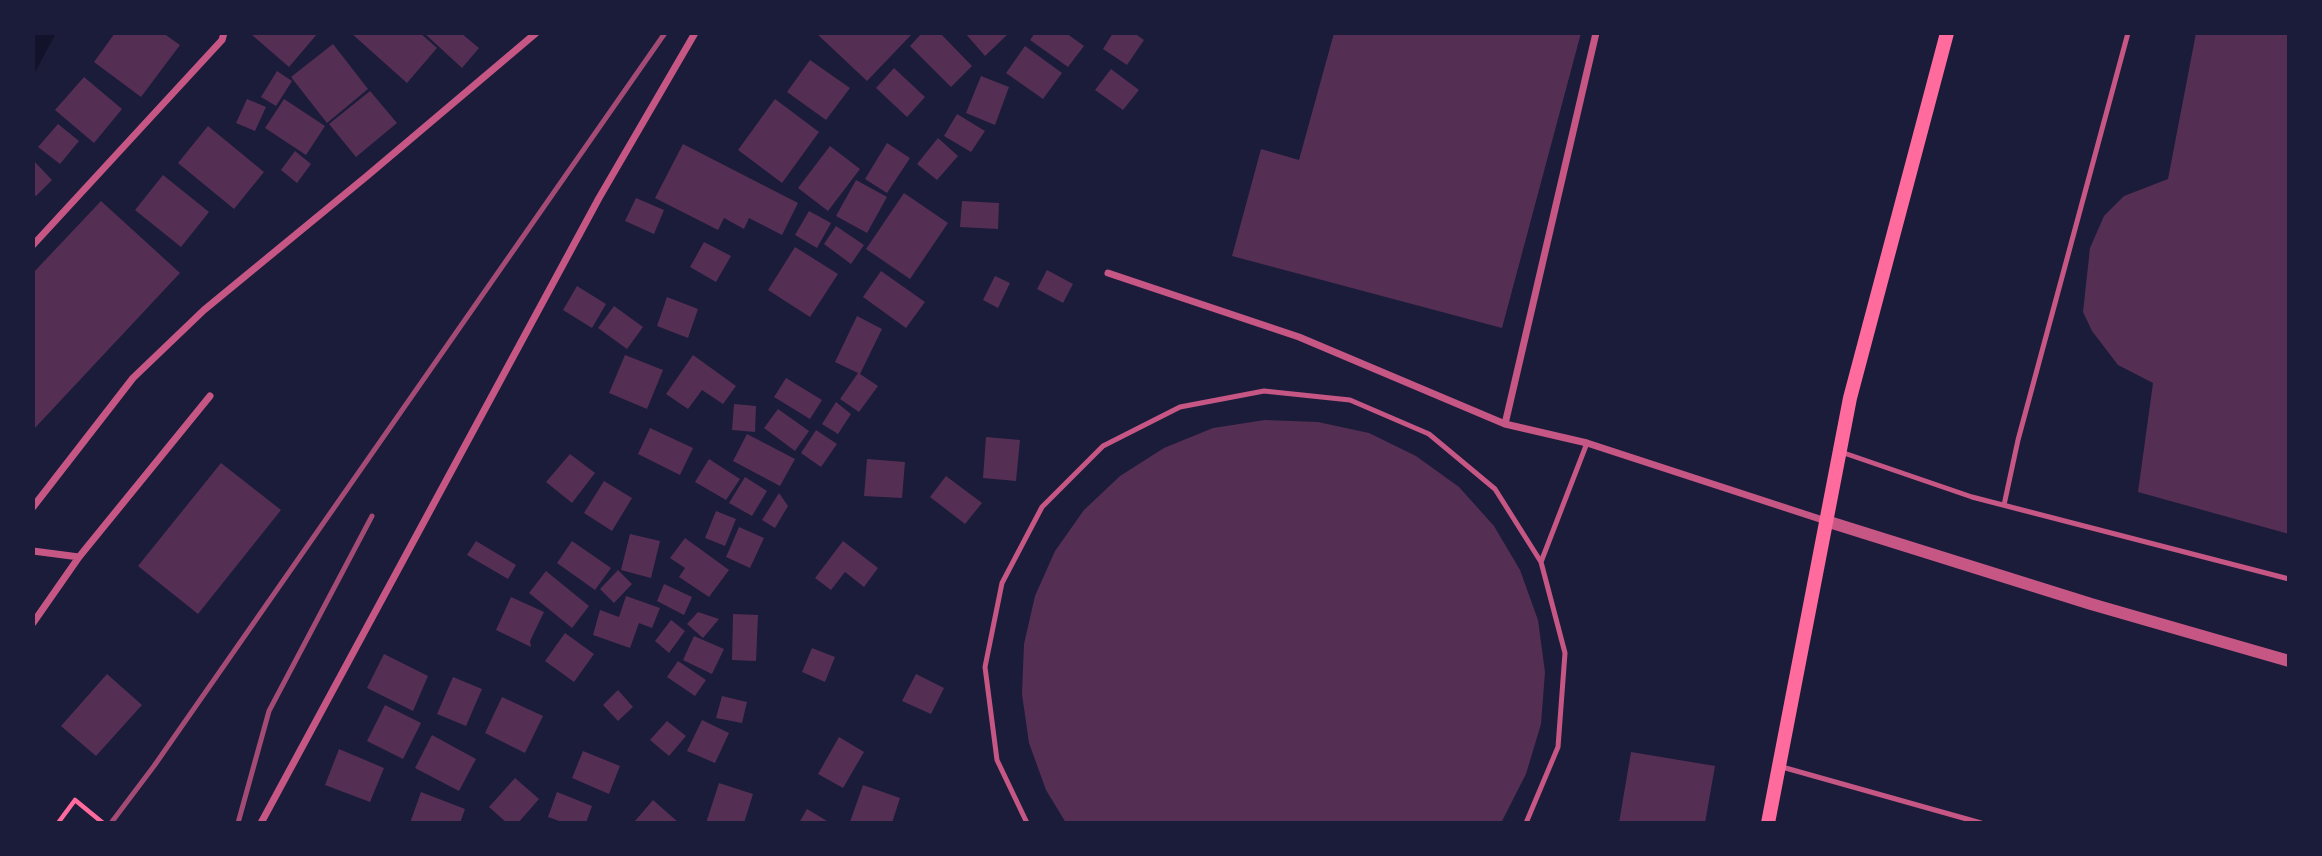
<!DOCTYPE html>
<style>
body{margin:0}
#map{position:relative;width:2322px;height:856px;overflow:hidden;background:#1b1b3a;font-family:"Fira Sans Condensed",sans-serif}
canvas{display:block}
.frame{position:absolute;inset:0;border:35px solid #1b1b3a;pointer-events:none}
</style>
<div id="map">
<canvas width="2322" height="856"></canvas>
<div class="frame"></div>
</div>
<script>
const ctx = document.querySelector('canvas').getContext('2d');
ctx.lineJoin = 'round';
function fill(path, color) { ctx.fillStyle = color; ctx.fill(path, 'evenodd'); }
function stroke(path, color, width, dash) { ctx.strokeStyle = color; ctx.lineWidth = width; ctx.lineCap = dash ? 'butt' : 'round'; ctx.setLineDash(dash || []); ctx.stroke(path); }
const water = new Path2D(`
 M33,33h23l-23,43z`);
const building = new Path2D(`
 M115,33h48l17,12 -39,52 -47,-35z
 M253,33h65l-29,34 -37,-32z
 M351,33h69l17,15 -30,35z
 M424,33h37l18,15 -17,20z
 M816,33h94l1,2 -44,46z
 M922,33h18l32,33 -21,21 -41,-41z
 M965,33h44l-24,23z
 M1035,33h31l18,13 -16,21 -38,-27z
 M1113,33h21l10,7 -17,25 -24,-16z
 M1334,33h247l-79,295 -270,-72 29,-107 38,11z
 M2196,33h93v501l-151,-42 15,-109 -35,-18 -26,-34 -9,-19 7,-64 14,-32 20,-20 44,-17z
 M333,44l35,45 -41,34 -36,-46z
 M1025,46l37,27 -19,26 -37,-26z
 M810,60l40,28 -24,32 -39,-28z
 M894,68l31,29 -18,20 -31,-29z
 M1111,69l28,21 -16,20 -28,-20z
 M277,71l15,10 -16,25 -15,-9z
 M981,76l28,11 -14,38 -29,-12z
 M84,77l38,32 -28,34 -39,-33z
 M370,91l27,32 -41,34 -27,-33z
 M247,99l19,8 -11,24 -19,-8z
 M284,99l41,27 -19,29 -41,-27z
 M775,99l44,33 -37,51 -44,-33z
 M957,114l28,17 -14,21 -27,-16z
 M58,124l21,17 -19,23 -22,-17z
 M208,126l56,46 -30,37 -56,-46z
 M938,138l20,18 -21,24 -20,-16z
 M887,143l23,15 -23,35 -22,-14z
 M683,144l115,59 -16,32 -33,-17 -5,11 -20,-11 -6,12 -63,-32z
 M830,146l30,23 -32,42 -30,-23z
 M295,151l16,13 -14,19 -16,-13z
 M33,160l19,20 -16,16 -3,-3z
 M163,175l46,37 -28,35 -46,-37z
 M856,180l31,17 -20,36 -31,-17z
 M904,193l44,30 -38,56 -44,-30z
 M636,198l28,12 -10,24 -29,-13z
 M101,201l79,72 -147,157v-157z
 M962,201l37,2 -1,26 -38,-2z
 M809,211l22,12 -14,25 -22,-13z
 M836,226l28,19 -13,19 -27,-20z
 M704,242l27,14 -15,26 -26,-15z
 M795,247l43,27 -28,43 -42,-27z
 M1047,270l26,14 -10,19 -26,-14z
 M881,271l44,31 -19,26 -43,-31z
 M995,276l15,7 -12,25 -15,-8z
 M577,286l29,18 -14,24 -29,-18z
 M667,297l31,12 -10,29 -31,-12z
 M614,306l29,21 -16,22 -29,-21z
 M857,316l25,13 -22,45 18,12 -19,26 -19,-13 18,-26 -23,-11z
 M625,355l38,15 -16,39 -38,-16z
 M693,355l43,31 -13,18 -21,-14 -14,19 -22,-15z
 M786,378l36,22 -12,19 -36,-22z
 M836,402l15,12 -13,20 -16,-10z
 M734,404l22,2 -1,26 -23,-2z
 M778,409l31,22 -14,20 -31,-23z
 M1265,420l53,2 51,11 47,23 43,31 35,39 26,44 18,50 7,52 -4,52 -15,50 -25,49h-435l-20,-33 -17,-47 -7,-49 2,-50 11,-48 20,-45 29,-41 36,-34 44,-28 49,-20z
 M650,428l43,20 -13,27 -42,-21z
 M816,430l21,14 -16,23 -20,-14z
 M747,434l48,25 -15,27 -47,-25z
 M986,437l34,3 -4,41 -33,-3z
 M570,454l25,19 -23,30 -26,-21z
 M709,459l31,20 -14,21 -31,-18z
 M867,459l38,3 -3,36 -38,-2z
 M221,463l60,47 -83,104 -60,-48z
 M946,476l36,27 -17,21 -35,-27z
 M745,477l22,14 -15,25 -23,-13z
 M604,481l28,17 -20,33 -28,-18z
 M779,493l9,13 -13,22 -13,-8z
 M716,511l20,8 -11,27 -20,-8z
 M739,527l25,11 -14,30 -24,-11z
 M630,534l30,7 -9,37 -30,-8z
 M685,538l44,32 -20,27 -30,-20 6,-9 -15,-10z
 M476,541l40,24 -8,14 -41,-24z
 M572,541l39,27 -16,22 -38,-27z
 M843,541l35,27 -14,19 -19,-15 -14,18 -16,-12z
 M618,570l14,14 -18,19 -14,-14z
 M546,571l43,35 -17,22 -43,-35z
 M664,584l28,13 -8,18 -27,-14z
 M626,596l34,12 -8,20 -13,-5 -9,25 -37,-13 7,-25 19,7z
 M511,597l33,15 -14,29 1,6 -35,-17z
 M698,612l21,7 -16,19 -16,-14z
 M733,614l25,1 -2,46 -24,-1z
 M671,620l14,11 -16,22 -14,-12z
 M565,633l29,21 -20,28 -29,-21z
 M694,636l30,13 -12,25 -29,-14z
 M812,648l23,9 -10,25 -23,-10z
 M384,654l44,22 -15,35 -46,-23z
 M678,661l28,19 -11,16 -28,-19z
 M107,674l35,31 -46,51 -35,-30z
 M916,674l28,14 -13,26 -29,-13z
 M453,677l29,12 -16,37 -29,-12z
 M618,690l15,17 -15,14 -15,-16z
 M722,696l25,6 -5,21 -26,-5z
 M502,697l41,19 -18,37 -40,-20z
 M385,705l36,18 -18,36 -36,-18z
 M702,720l27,13 -14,30 -28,-12z
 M667,721l19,15 -17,20 -19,-16z
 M432,735l44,24 -17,32 -44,-23z
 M839,737l25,15 -21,36 -25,-14z
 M339,749l45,19 -14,34 -45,-17z
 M583,751l37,15 -11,28 -37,-16z
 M1631,752l84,14 -10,57h-86z
 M515,778l24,21 -21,24h-11l-18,-16z
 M719,783l34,11 -9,29h-38z
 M863,785l37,13 -8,25 -42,-1z
 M421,792l44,17 -5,14h-50z
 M557,792l35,14 -6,17h-21l-17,-6z
 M653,800l26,23h-42l-2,-2z
 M807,809l20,12 -1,2h-27z`);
const path = new Path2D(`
 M58,823l17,-23 28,23`);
const service = new Path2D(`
 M1841,452l131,45 317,82
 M2004,505l14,-65 110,-407
 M1541,562l46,-119
 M1782,767l199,56
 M1027,823l-30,-63 -12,-93 17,-84 40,-76 61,-61 77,-39 84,-16 86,9 79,34 66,55 46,73 24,91 -7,94 -32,76`);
const minor = new Path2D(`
 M33,245l189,-205 2,-7
 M1108,273l191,64 206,87 82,19 239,78
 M1505,424l91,-391
 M33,507l100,-129 71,-68 163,-134 169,-143
 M33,551l46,6
 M33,623l46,-66 131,-161
 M261,823l338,-625 96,-165`);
const tertiary = new Path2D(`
 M1826,521l265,83 198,57`);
const secondary = new Path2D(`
 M1768,823l82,-425 97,-365`);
const rail = new Path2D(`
 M111,823l43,-57 511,-733
 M238,823l31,-112 103,-195`);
fill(water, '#12122b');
fill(building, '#542f53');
stroke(path, '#ff6b9d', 4.5);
stroke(service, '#c65784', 5);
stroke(minor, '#c65784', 7);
stroke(tertiary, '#c65784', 12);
stroke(secondary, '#ff6b9d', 14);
stroke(rail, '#a44b75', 5);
</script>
